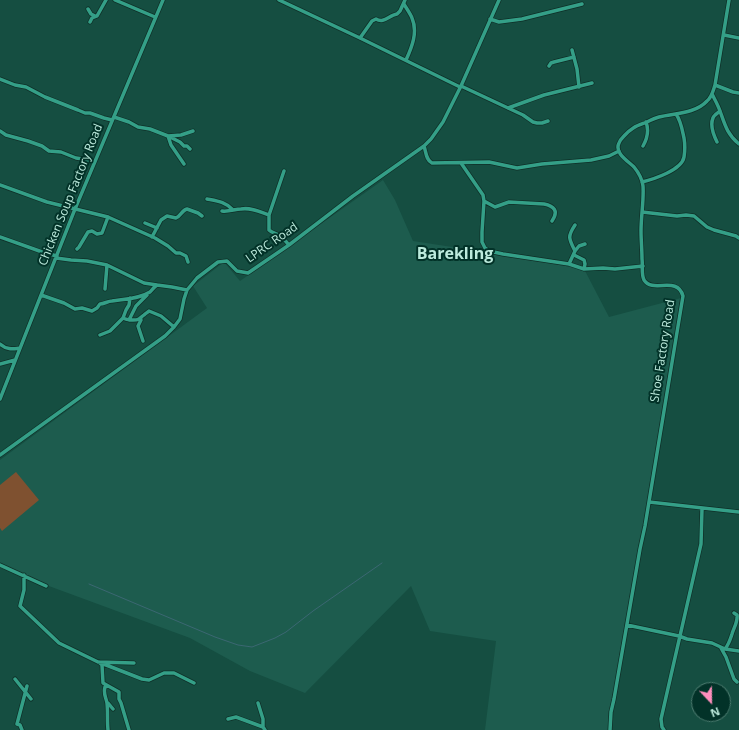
<!DOCTYPE html>
<style>
body{margin:0}
#map{position:relative;width:739px;height:730px;overflow:hidden;background:#154e41;font-family:"Open Sans",sans-serif}
canvas{display:block}
.north{position:absolute;left:691px;top:682px;width:40px;height:40px;box-sizing:border-box;background:#023228;border:1px solid #4d7c70;border-radius:50%;rotate:158deg;font-size:11px;font-weight:700;line-height:16px;text-align:center;color:#bdebdd}
.north::after{content:'';display:block;margin:auto;width:14px;height:18px;background:#fe8ebc;clip-path:polygon(50% 0,100% 100%,50% 72%,0 100%)}
</style>
<div id="map">
<canvas width="739" height="730"></canvas>
<div class="north">N</div>
</div>
<script>
const ctx = document.querySelector('canvas').getContext('2d');
ctx.lineJoin = 'round';
function fill(path, color) { ctx.fillStyle = color; ctx.fill(path, 'evenodd'); }
function stroke(path, color, width, dash) { ctx.strokeStyle = color; ctx.lineWidth = width; ctx.lineCap = dash ? 'butt' : 'round'; ctx.setLineDash(dash || []); ctx.stroke(path); }
function label(font, color, halo, rows, align = 'center') {
  ctx.font = font + ' "Open Sans",sans-serif'; ctx.lineWidth = 4; ctx.setLineDash([]); ctx.textBaseline = 'middle'; ctx.strokeStyle = halo; ctx.fillStyle = color; for (const [text, x, y, turn = 0] of rows) {
    ctx.save(); ctx.translate(x, y); ctx.rotate((+turn || 0) * Math.PI / 180); ctx.textAlign = isNaN(turn) ? turn : align; if (halo) ctx.strokeText(text, 0, 0); ctx.fillText(text, 0, 0); ctx.restore();
  }
}
const built = new Path2D(`
 M383,180l12,20 18,41 170,26 26,50 72,-19 -71,432h-125l11,-89 -66,-10 -19,-45 -106,107 -55,-22 -60,-33 -190,-70v-108l207,-152 -14,-22 31,-24 16,19z`);
const green = new Path2D(`
 M16,472l23,28 -37,31 -2,-3v-43z`);
const stream = new Path2D(`
 M89,584l126,53 23,8 14,2 23,-9 11,-6 27,-21 69,-48`);
const minor = new Path2D(`
 M115,0l40,17
 M279,0l81,38 100,49
 M404,4c2,4 6,9 8,14 6,14 0,29 -6,42
 M88,9l3,5 4,2
 M490,19l9,3 23,-3 60,-15
 M90,22l2,-4 5,-2 9,-16
 M724,35l15,3
 M360,38l12,-17 4,-2c8,5 13,-4 21,-5l3,-3 5,-11
 M572,50l5,19 2,18
 M549,66l2,-3 3,-1 20,-5
 M0,79l15,6 11,2 19,10 33,13 7,3h5l14,5 8,2
 M715,85l18,7 6,1
 M461,86l62,29 10,7 4,1h5l6,-2
 M712,94c3,6 6,11 8,17 5,14 7,23 19,33
 M508,108l36,-13 48,-12
 M114,117l15,5 9,5 12,2 18,7 12,6 4,4h3l3,3
 M0,131l6,4 22,6 14,5 7,5 12,1 15,6 7,1 11,4
 M717,142c-3,-6 -7,-17 -4,-24 1,-3 5,-5 7,-7
 M424,146c2,6 2,14 8,17l57,-1 28,6 25,-4 49,-4 18,-4 10,-5
 M643,146c4,-7 6,-16 3,-24
 M461,163l22,32 1,6 -2,31v10l3,6 4,3 14,3 66,10 15,5 19,-1 12,1 28,-3
 M184,164l-13,-19 -3,-9 13,-1 12,-4
 M284,171l-15,44v15c3,3 6,3 10,5 4,2 7,7 10,10
 M642,182c12,-3 40,-12 42,-25 1,-6 1,-13 0,-19 -2,-9 -3,-17 -8,-24
 M0,185l47,17 61,15 47,21 13,8 8,7h4l6,3 2,6
 M207,199c10,2 19,3 26,11
 M484,201l11,6 14,-5 35,2c10,2 15,7 8,17
 M222,211c7,1 13,-2 19,-2 10,-2 19,3 28,6
 M642,212l35,4 9,-1 8,1 13,11 7,3 22,6 3,2
 M145,223l12,5
 M0,237l45,16 12,3
 M152,237l9,-17 6,-4 9,2c5,-2 6,-8 11,-9l11,4 4,3
 M77,249l2,-2 9,-15 4,-1 5,3 5,-1 6,-16
 M575,251l4,-5 6,-2
 M574,255l10,5 1,4 -1,5
 M56,258l15,2 16,1 20,4 37,18 13,2
 M569,264l6,-13c-6,-12 -8,-14 0,-26
 M105,289l2,-24
 M41,295l23,8 11,6 7,-1 10,3 5,-3 3,-4c4,0 8,-3 12,-3 12,-2 27,-2 38,-9 2,-2 4,-5 7,-7l15,2 15,3
 M123,318c4,2 12,3 16,1 2,-1 3,-3 5,-4 2,-2 4,-3 5,-4l12,5 13,11
 M140,318l1,2 -3,6 5,15
 M129,320l7,-14 11,-11
 M100,335l10,-4 13,-13 3,-8 3,-5 1,-7
 M0,344c7,6 12,5 20,4
 M0,364l15,-4
 M0,399l75,-190 88,-209
 M0,455l165,-119 9,-9 6,-8 4,-20 3,-9 10,-12 21,-16 9,-1 10,10 11,2 41,-28 64,-49 71,-50 7,-7 12,-17 18,-36 38,-86
 M649,502l90,10
 M0,565l46,21
 M24,575v15l-4,16 39,37 39,19 36,1
 M627,625l52,11 8,3 25,4 13,6 14,2
 M721,648l5,9 8,22 3,3
 M725,649c4,-5 5,-9 7,-15 2,-7 6,-12 5,-19l-3,-2
 M99,662l3,3 1,18 16,9v7l2,4 8,27
 M101,663l41,16 7,1 15,-7h10l20,10
 M15,679l16,20
 M108,703l5,6
 M258,703l5,16v8l2,3
 M228,719l8,-2 27,10
 M22,730l-2,-5 -3,-1 10,-38
 M108,730c-1,-9 0,-18 -1,-27 -1,-6 -4,-9 -2,-16l3,-1
 M610,730l1,-18 3,-13 26,-150 5,-23 38,-230c-6,-21 -30,-2 -39,-16 -3,-6 -1,-15 -2,-21 0,-9 -1,-19 -1,-28 0,-15 3,-31 2,-45 -1,-8 -4,-13 -9,-19 -6,-6 -20,-14 -15,-24 1,-3 3,-5 5,-7 8,-9 13,-10 23,-14 4,-2 8,-4 12,-5 15,-4 36,-3 48,-16 5,-4 6,-10 8,-16l14,-85
 M664,730l-2,-3 -1,-8 40,-175 1,-35`);
const streetNames = [
 ["Chicken Soup Factory Road",71,195,-68],
 ["LPRC Road",272,243,-35],
 ["Shoe Factory Road",663,351,-81]
];
const districtNames = [
 ["Barekling",455,254]
];
fill(built, '#1d5c4e');
fill(green, '#7f5130');
stroke(stream, '#3b6772', 1);
stroke(minor, '#0f3028', 5);
stroke(minor, '#349f87', 3.5);
label('12px', '#bdebdd', '#023228', streetNames);
label('bold 16px', '#bdebdd', '#023228', districtNames);
</script>
